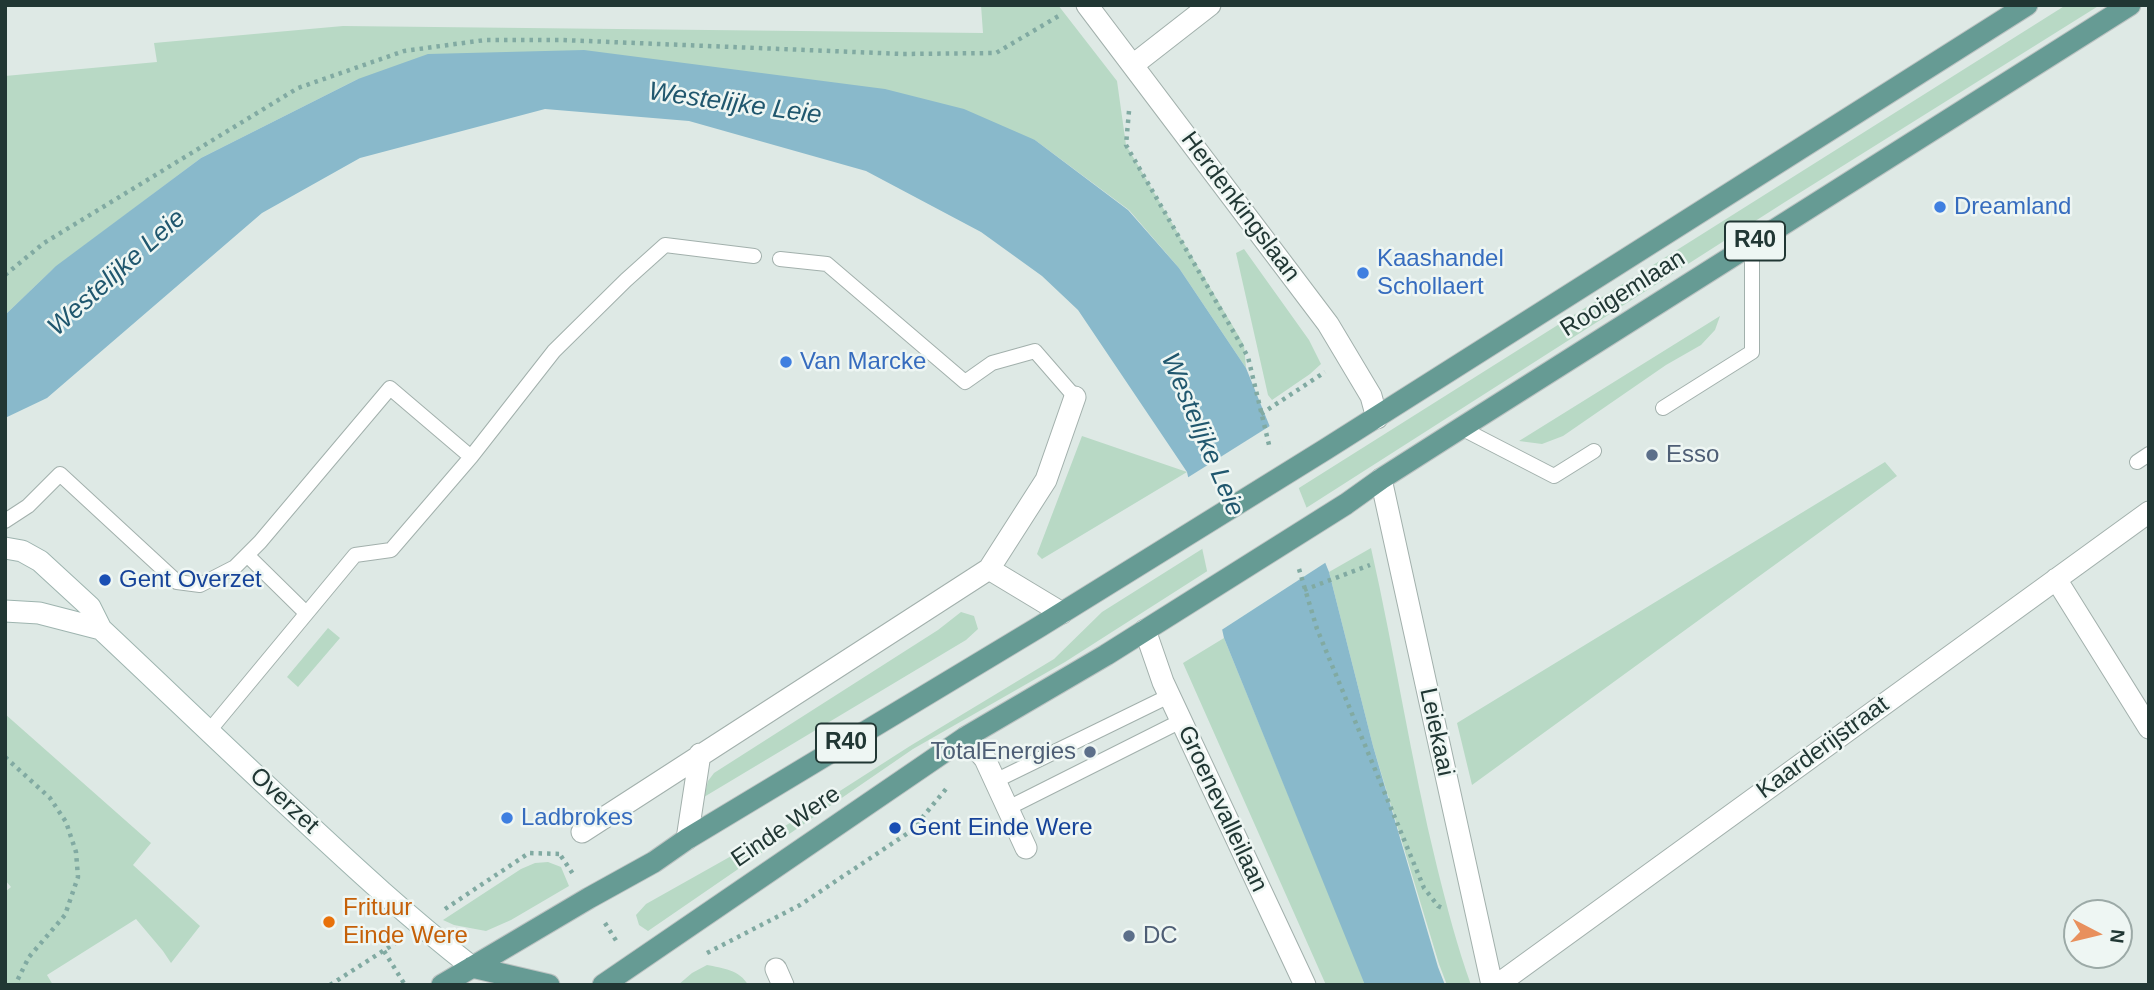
<!DOCTYPE html>
<style>
body{margin:0}
#map{position:relative;width:2154px;height:990px;overflow:hidden;background:#dee9e5;font-family:Helvetica,sans-serif}
canvas{display:block}
.frame{position:absolute;inset:0;border:7px solid #213734;pointer-events:none}
.north{position:absolute;left:2063px;top:899px;width:70px;height:70px;box-sizing:border-box;background:#eef6f3;border:2px solid #9caaa7;border-radius:50%;rotate:97deg;font-size:19px;font-weight:700;line-height:28px;text-align:center;color:#213734}
.north::after{content:'';display:block;margin:auto;width:24px;height:32px;background:#e8905d;clip-path:polygon(50% 0,100% 100%,50% 72%,0 100%)}
</style>
<div id="map">
<canvas width="2154" height="990"></canvas>
<div class="frame"></div>
<div class="north">N</div>
</div>
<script>
const ctx = document.querySelector('canvas').getContext('2d');
ctx.lineJoin = 'round';
function fill(path, color) { ctx.fillStyle = color; ctx.fill(path, 'evenodd'); }
function stroke(path, color, width, dash) { ctx.strokeStyle = color; ctx.lineWidth = width; ctx.lineCap = dash ? 'butt' : 'round'; ctx.setLineDash(dash || []); ctx.stroke(path); }
function label(font, color, halo, rows, align = 'center') {
  ctx.font = font + ' Helvetica,sans-serif'; ctx.lineWidth = 5; ctx.setLineDash([]); ctx.textBaseline = 'middle'; ctx.strokeStyle = halo; ctx.fillStyle = color; for (const [text, x, y, turn = 0] of rows) {
    ctx.save(); ctx.translate(x, y); ctx.rotate((+turn || 0) * Math.PI / 180); ctx.textAlign = isNaN(turn) ? turn : align; if (halo) ctx.strokeText(text, 0, 0); ctx.fillText(text, 0, 0); ctx.restore();
  }
}
const green = new Path2D(`
 M981,5h77l59,76 9,64 118,200 2,23 -67,-100 -50,-58 -94,-70 -677,-61 -157,79 -149,112 -47,45v-239l152,-14 -3,-19 189,-17 640,7z
 M2066,5h34l-315,197 -720,460 -152,87 -265,182 -9,-6 -3,-10 10,-11 144,-81 120,-77 144,-87 48,-47z
 M1244,249l65,91 12,24 -11,10 -38,26 -4,-5 -32,-142z
 M1720,316l-5,14 -14,15 -35,20 -103,71 -21,8 -23,-3z
 M1082,436l105,36 -145,87 -5,-5z
 M1885,462l12,14 -425,309 -15,-62z
 M1371,548c24,106 40,213 66,319 10,40 20,79 34,118h-24l-8,-21 -66,-218 -44,-174z
 M961,612l13,4 4,13 -12,11 -262,157 4,-16 6,-8 224,-143z
 M328,628l12,10 -42,49 -11,-10z
 M1224,638l142,347h-40l-143,-322z
 M5,714l146,129 -18,22 67,61 -29,37 -8,-12 -27,-32 -89,56 6,10h-48v-93l6,-5 -6,-7z
 M548,862l13,5 8,19 -58,34 -25,11 -32,-6 -11,-5 78,-51 14,-6z
 M707,965c15,3 33,5 41,20h-70l14,-12z`);
const water = new Path2D(`
 M584,50l301,39 79,20 71,31 93,70 51,58 67,100 83,204 44,174 65,221 7,18h-80l-141,-347 -37,-166 -109,-162 -36,-34 -61,-44 -115,-61 -177,-50 -144,-12 -185,49 -98,55 -215,185 -42,20v-103l51,-49 145,-108 157,-79 70,-25z`);
const pier = new Path2D(`
 M1273,424l55,137 -108,70 -33,-153z`);
const path = new Path2D(`
 M1129,111l-3,34 122,212 22,92
 M5,275l39,-32 254,-155 106,-37 81,-11h77l341,14 93,-1 66,-39
 M1261,414l64,-42
 M1299,569l18,60 107,259 14,18 7,3
 M1304,590l66,-25
 M5,757l45,41 16,24 10,30 2,25 -13,38 -36,42 -14,28
 M561,856l12,18
 M445,909l84,-56 34,1
 M605,923l12,19
 M384,951l21,34
 M707,953l93,-48 111,-74 35,-42
 M330,985l67,-43`);
const lane = new Path2D(`
 M780,259l47,5 138,118 27,-19 43,-12 40,46
 M1663,408l89,-56v-109
 M1461,428l93,48 40,-25
 M2137,462l12,-8
 M5,521l23,-15 32,-32 117,108 23,3 35,-18 25,-25 130,-154 81,69
 M247,555l59,58
 M209,731l146,-176 36,-5 80,-93 83,-106 72,-71 39,-35 89,11
 M995,781l174,-85
 M1008,808l173,-87`);
const street = new Path2D(`
 M1087,5l241,319 43,72 6,22
 M1133,65l77,-60
 M1381,479l111,506
 M989,569l73,44
 M2056,579l93,149
 M1145,630l18,52 142,303
 M966,737l19,22 41,89
 M582,832l407,-263 57,-89 29,-83
 M687,839l13,-85
 M776,969l7,16
 M1497,985l652,-473`);
const secondary = new Path2D(`
 M5,548l17,3 18,10 50,46 11,22c65,61 129,123 194,183 59,55 114,106 177,155
 M5,611l34,2 62,16`);
const primary = new Path2D(`
 M472,967l77,18
 M442,985l147,-87 65,-36 33,-23 352,-212 287,-178 701,-444
 M603,985l363,-248 140,-82 240,-151 35,-25 80,-51 669,-423`);
const markers = [
 [1940,207,7,"#3f7fe0"],
 [1363,273,7,"#3f7fe0"],
 [786,362,7,"#3f7fe0"],
 [1652,455,7,"#5c6f8a"],
 [105,580,7,"#1a4fb4"],
 [1090,752,7,"#5c6f8a"],
 [507,818,7,"#3f7fe0"],
 [895,828,7,"#1a4fb4"],
 [329,922,7,"#e8710a"],
 [1129,936,7,"#5c6f8a"]
];
const shields = [
 [1755,241,60],
 [846,743,60]
];
const shieldNames = [
 ["R40",1755,241],
 ["R40",846,743]
];
const streetNames = [
 ["Herdenkingslaan",1240,207,53],
 ["Rooigemlaan",1623,294,-32],
 ["Leiekaai",1436,732,78],
 ["Kaarderijstraat",1823,748,-36],
 ["Overzet",284,801,43],
 ["Groenevalleilaan",1222,809,65],
 ["Einde Were",786,827,-34]
];
const shopNames = [
 ["Dreamland",1954,207],
 ["Kaashandel",1377,259],
 ["Schollaert",1377,287],
 ["Van Marcke",800,362],
 ["Ladbrokes",521,818]
];
const serviceNames = [
 ["Esso",1666,455],
 ["TotalEnergies",1076,752,"right"],
 ["DC",1143,936]
];
const transitNames = [
 ["Gent Overzet",119,580],
 ["Gent Einde Were",909,828]
];
const foodNames = [
 ["Frituur",343,908],
 ["Einde Were",343,936]
];
const waterNames = [
 ["Westelijke Leie",735,104,8],
 ["Westelijke Leie",117,273,-42],
 ["Westelijke Leie",1202,435,67]
];
fill(green, '#b8d9c5');
fill(water, '#89b9cb');
fill(pier, '#dee9e5');
stroke(lane, '#a2b0ac', 16);
stroke(street, '#a2b0ac', 23);
stroke(secondary, '#9eb4af', 23);
stroke(primary, '#bcc3c2', 23);
stroke(path, '#81aaa2', 4.5, [3.5, 5]);
stroke(lane, '#fff', 14);
stroke(street, '#fff', 21);
stroke(secondary, '#fff', 21);
stroke(primary, '#669b94', 21);
for (const [x, y, r, color] of markers) { const dot = new Path2D(); dot.arc(x, y, r, 0, 2 * Math.PI); ctx.fillStyle = color; ctx.fill(dot); stroke(dot, '#eef6f3', 2.5); }
for (const [x, y, w] of shields) { const box = new Path2D(); box.roundRect(x - w / 2, y - 19.5, w, 39, 5); ctx.fillStyle = '#eef6f3'; ctx.fill(box); stroke(box, '#213734', 2); }
label('bold 23px', '#213734', null, shieldNames);
label('24px', '#213734', '#eef6f3', streetNames);
label('24px', '#366cbe', '#eef6f3', shopNames, 'left');
label('24px', '#4e5e75', '#eef6f3', serviceNames, 'left');
label('24px', '#164399', '#eef6f3', transitNames, 'left');
label('24px', '#c56008', '#eef6f3', foodNames, 'left');
label('italic 26px', '#20576e', '#eef6f3', waterNames);
</script>
